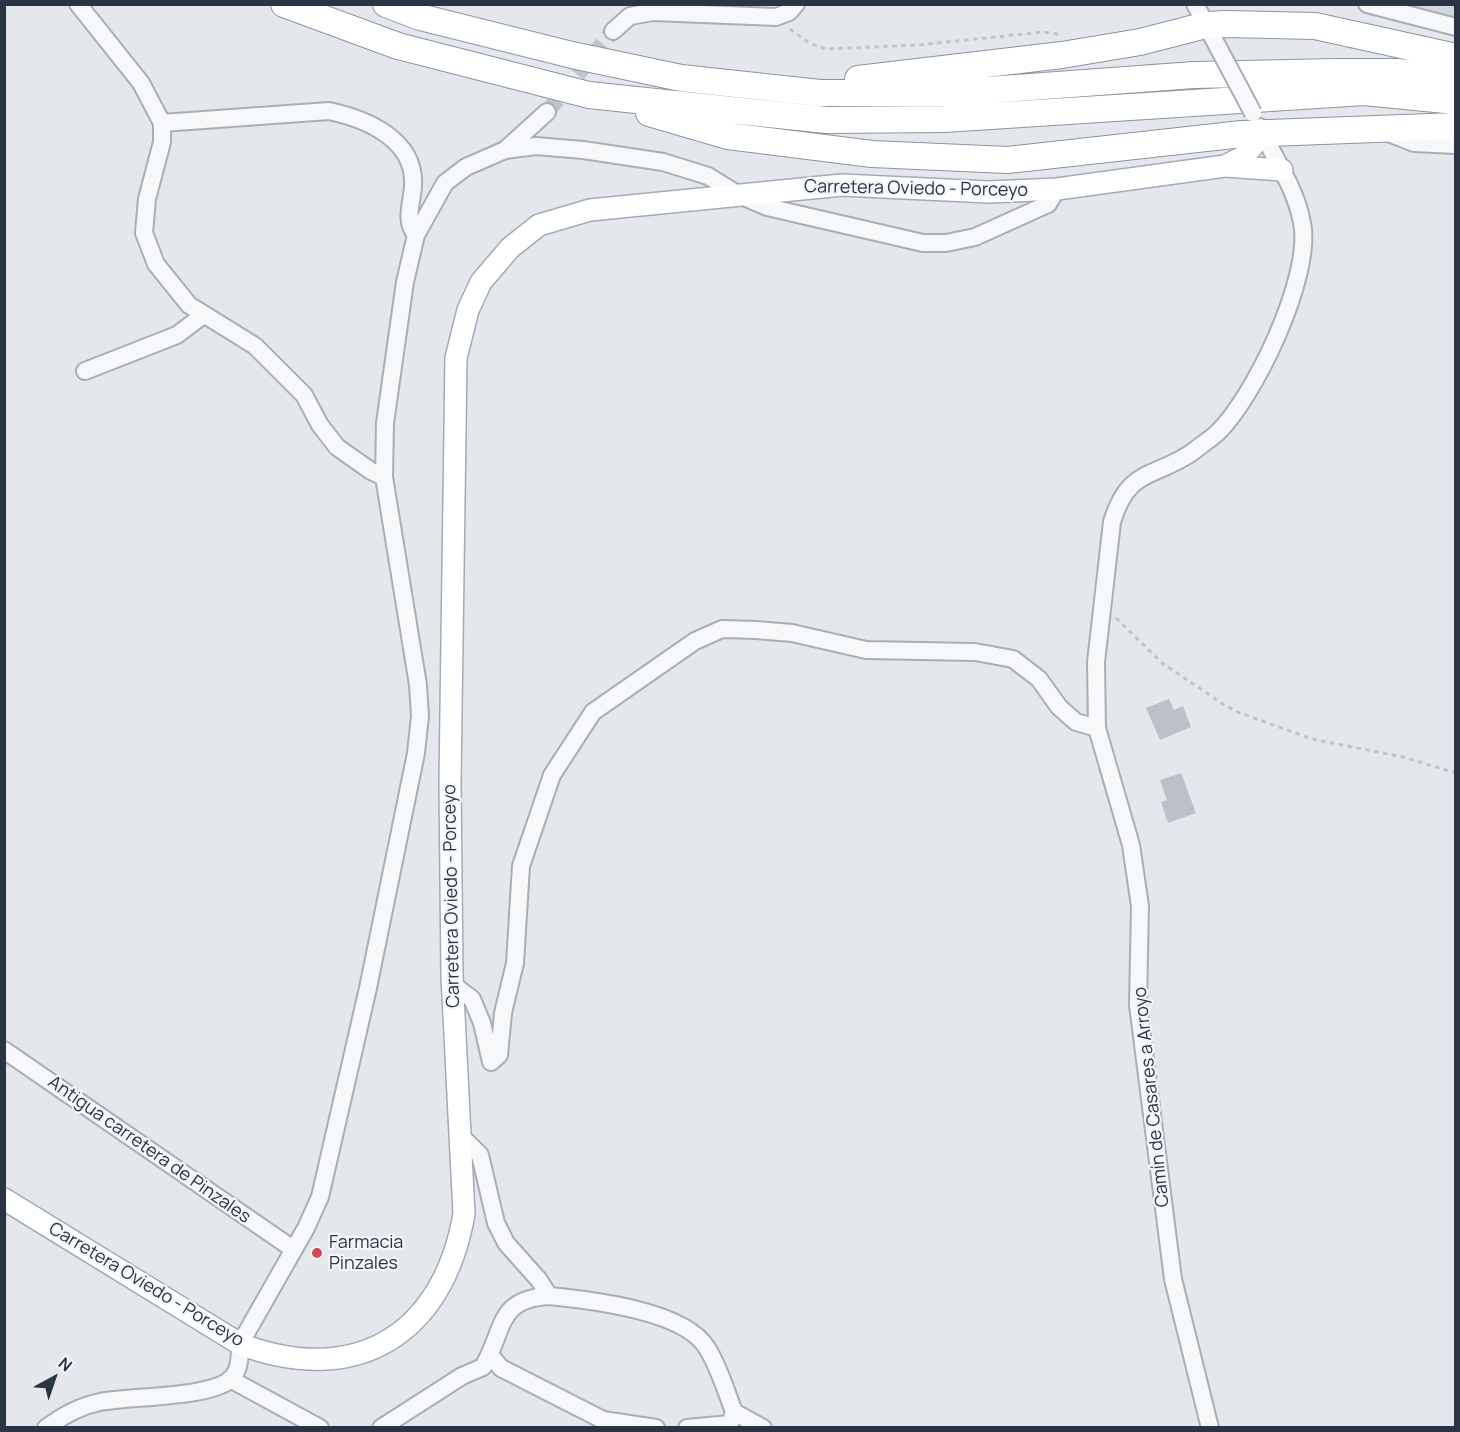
<!DOCTYPE html>
<meta charset="utf-8">
<style>
body{margin:0}
#map{position:relative;width:1460px;height:1432px;overflow:hidden;background:#e4e7ec;font-family:Manrope,sans-serif}
canvas{display:block}
.frame{position:absolute;inset:0;border:6px solid #2b3445;pointer-events:none}
.north{position:absolute;left:24px;top:1348px;width:60px;height:60px;-webkit-text-stroke:4px #f4f6f9;paint-order:stroke;rotate:40deg;font-size:16px;font-weight:700;line-height:24px;text-align:center;color:#2b3445}
.north::after{content:'';display:block;margin:auto;width:21px;height:27px;background:#2b3445;clip-path:polygon(50% 0,100% 100%,50% 72%,0 100%)}
</style>
<div id="map">
<canvas width="1460" height="1432"></canvas>
<div class="frame"></div>
<div class="north">N</div>
</div>
<script>
const ctx = document.querySelector('canvas').getContext('2d');
ctx.lineJoin = 'round';
function fill(path, color) { ctx.fillStyle = color; ctx.fill(path, 'evenodd'); }
function stroke(path, color, width, dash) { ctx.strokeStyle = color; ctx.lineWidth = width; ctx.lineCap = dash ? 'butt' : 'round'; ctx.setLineDash(dash || []); ctx.stroke(path); }
function label(font, color, halo, rows, align = 'center') {
  ctx.font = font + ' Manrope,sans-serif'; ctx.lineWidth = 4.5; ctx.setLineDash([]); ctx.textBaseline = 'middle'; ctx.strokeStyle = halo; ctx.fillStyle = color; for (const [text, x, y, turn = 0] of rows) {
    ctx.save(); ctx.translate(x, y); ctx.rotate((+turn || 0) * Math.PI / 180); ctx.textAlign = isNaN(turn) ? turn : align; if (halo) ctx.strokeText(text, 0, 0); ctx.fillText(text, 0, 0); ctx.restore();
  }
}
const built = new Path2D(`
 M1402,5h53v11z`);
const building = new Path2D(`
 M1169,699l5,11 9,-4 8,21 -31,13 -14,-32z
 M1181,773l15,40 -28,10 -7,-21 6,-2 -7,-20z`);
const minorTunnel = new Path2D(`
 M547,112l66,-81`);
const path = new Path2D(`
 M790,29l19,14 17,6 92,-4 125,-13 15,2
 M1116,618l46,45 64,43 14,7 72,26 91,18 53,16`);
const minor = new Path2D(`
 M78,4l63,79 21,40v19l-15,57 -3,34 12,31 33,41 66,41 49,49 16,30 17,22 34,24 13,6
 M1195,4l24,45
 M1367,4l89,23
 M613,31l17,-15 23,-4 123,5 13,-5 7,-8
 M162,123l167,-12c38,8 87,29 84,75 -1,17 -9,35 3,49
 M1386,132l28,11 42,2
 M505,150l42,-38
 M85,371l92,-36 25,-19
 M452,984l20,15 10,24 9,39 8,-7 4,-42 12,-50 6,-97 31,-91 41,-63 102,-71 27,-12 34,1 36,3 74,17 109,2 38,7 26,20 20,28 17,15 21,6
 M4,1050l289,199
 M549,1296c41,4 135,14 158,52 12,19 19,43 27,64l-4,12 -43,4
 M490,1355l11,13 102,52 53,8
 M230,1379l90,49
 M734,1412l29,16
 M46,1428c16,-12 34,-22 54,-26 30,-6 110,-4 131,-23 9,-9 9,-23 9,-35l66,-116 14,-31 48,-209 48,-235 4,-37 -2,-31 -34,-208 1,-54 20,-141 11,-47 29,-52 21,-16 39,-17 31,-4 47,4 80,12 45,14 31,19 28,12 156,36h23l29,-6 73,-33 9,-15
 M381,1428l81,-52 21,-9c22,-37 13,-68 66,-71l-10,-16 -33,-37 -10,-20 -16,-68 -18,-18
 M1210,1428l-37,-149 -35,-274 2,-99 -9,-61 -34,-117 -1,-66 16,-140c17,-56 43,-43 82,-71 7,-6 15,-11 22,-17 38,-35 97,-159 86,-211 -6,-35 -28,-64 -42,-96`);
const major = new Path2D(`
 M1225,166l18,-9 20,-23
 M4,1199l236,145c116,44 203,-9 224,-130l-12,-238 -2,-193 6,-425 12,-48 13,-28 29,-34 29,-23 51,-15 252,-25 147,7 68,-3 168,-23 57,4`);
const highway = new Path2D(`
 M284,4l114,42 191,49 237,25 118,-1 420,-27 92,9
 M386,4l34,13 152,38 109,23 139,15h128l246,-18 143,-3h61l58,7
 M858,79l204,-24 78,-13 66,-17 20,-1 89,2 141,31
 M649,113l79,23 144,18 136,6 234,-26 214,-8`);
const minorBridge = new Path2D(`
 M1219,49l34,64`);
const markers = [
 [317,1253,6,"#d1495b"]
];
const streetNames = [
 ["Carretera Oviedo - Porceyo",916,189,1],
 ["Carretera Oviedo - Porceyo",452,896,-91],
 ["Camín de Casares a Arroyo",1152,1097,-96],
 ["Antigua carretera de Pinzales",149,1150,35],
 ["Carretera Oviedo - Porceyo",146,1285,31]
];
const poiNames = [
 ["Farmacia",329,1243],
 ["Pinzales",329,1264]
];
fill(built, '#d2d6de');
fill(building, '#bbc0ca');
stroke(minorTunnel, '#bfc3cb', 16, [16, 8]);
stroke(minor, '#a9aeb7', 20);
stroke(major, '#a3abb8', 24);
stroke(highway, '#8b94a3', 28);
stroke(path, '#c2c5cb', 3, [4.5, 4.5]);
stroke(minor, '#f7f8fa', 16);
stroke(major, '#fff', 21);
stroke(highway, '#fff', 26);
stroke(minorBridge, '#a9aeb7', 20, []);
stroke(minorBridge, '#f7f8fa', 16);
for (const [x, y, r, color] of markers) { const dot = new Path2D(); dot.arc(x, y, r, 0, 2 * Math.PI); ctx.fillStyle = color; ctx.fill(dot); stroke(dot, '#f4f6f9', 2); }
label('18px', '#2b3445', '#f4f6f9', streetNames);
label('18px', '#2b3445', '#f4f6f9', poiNames, 'left');
</script>
